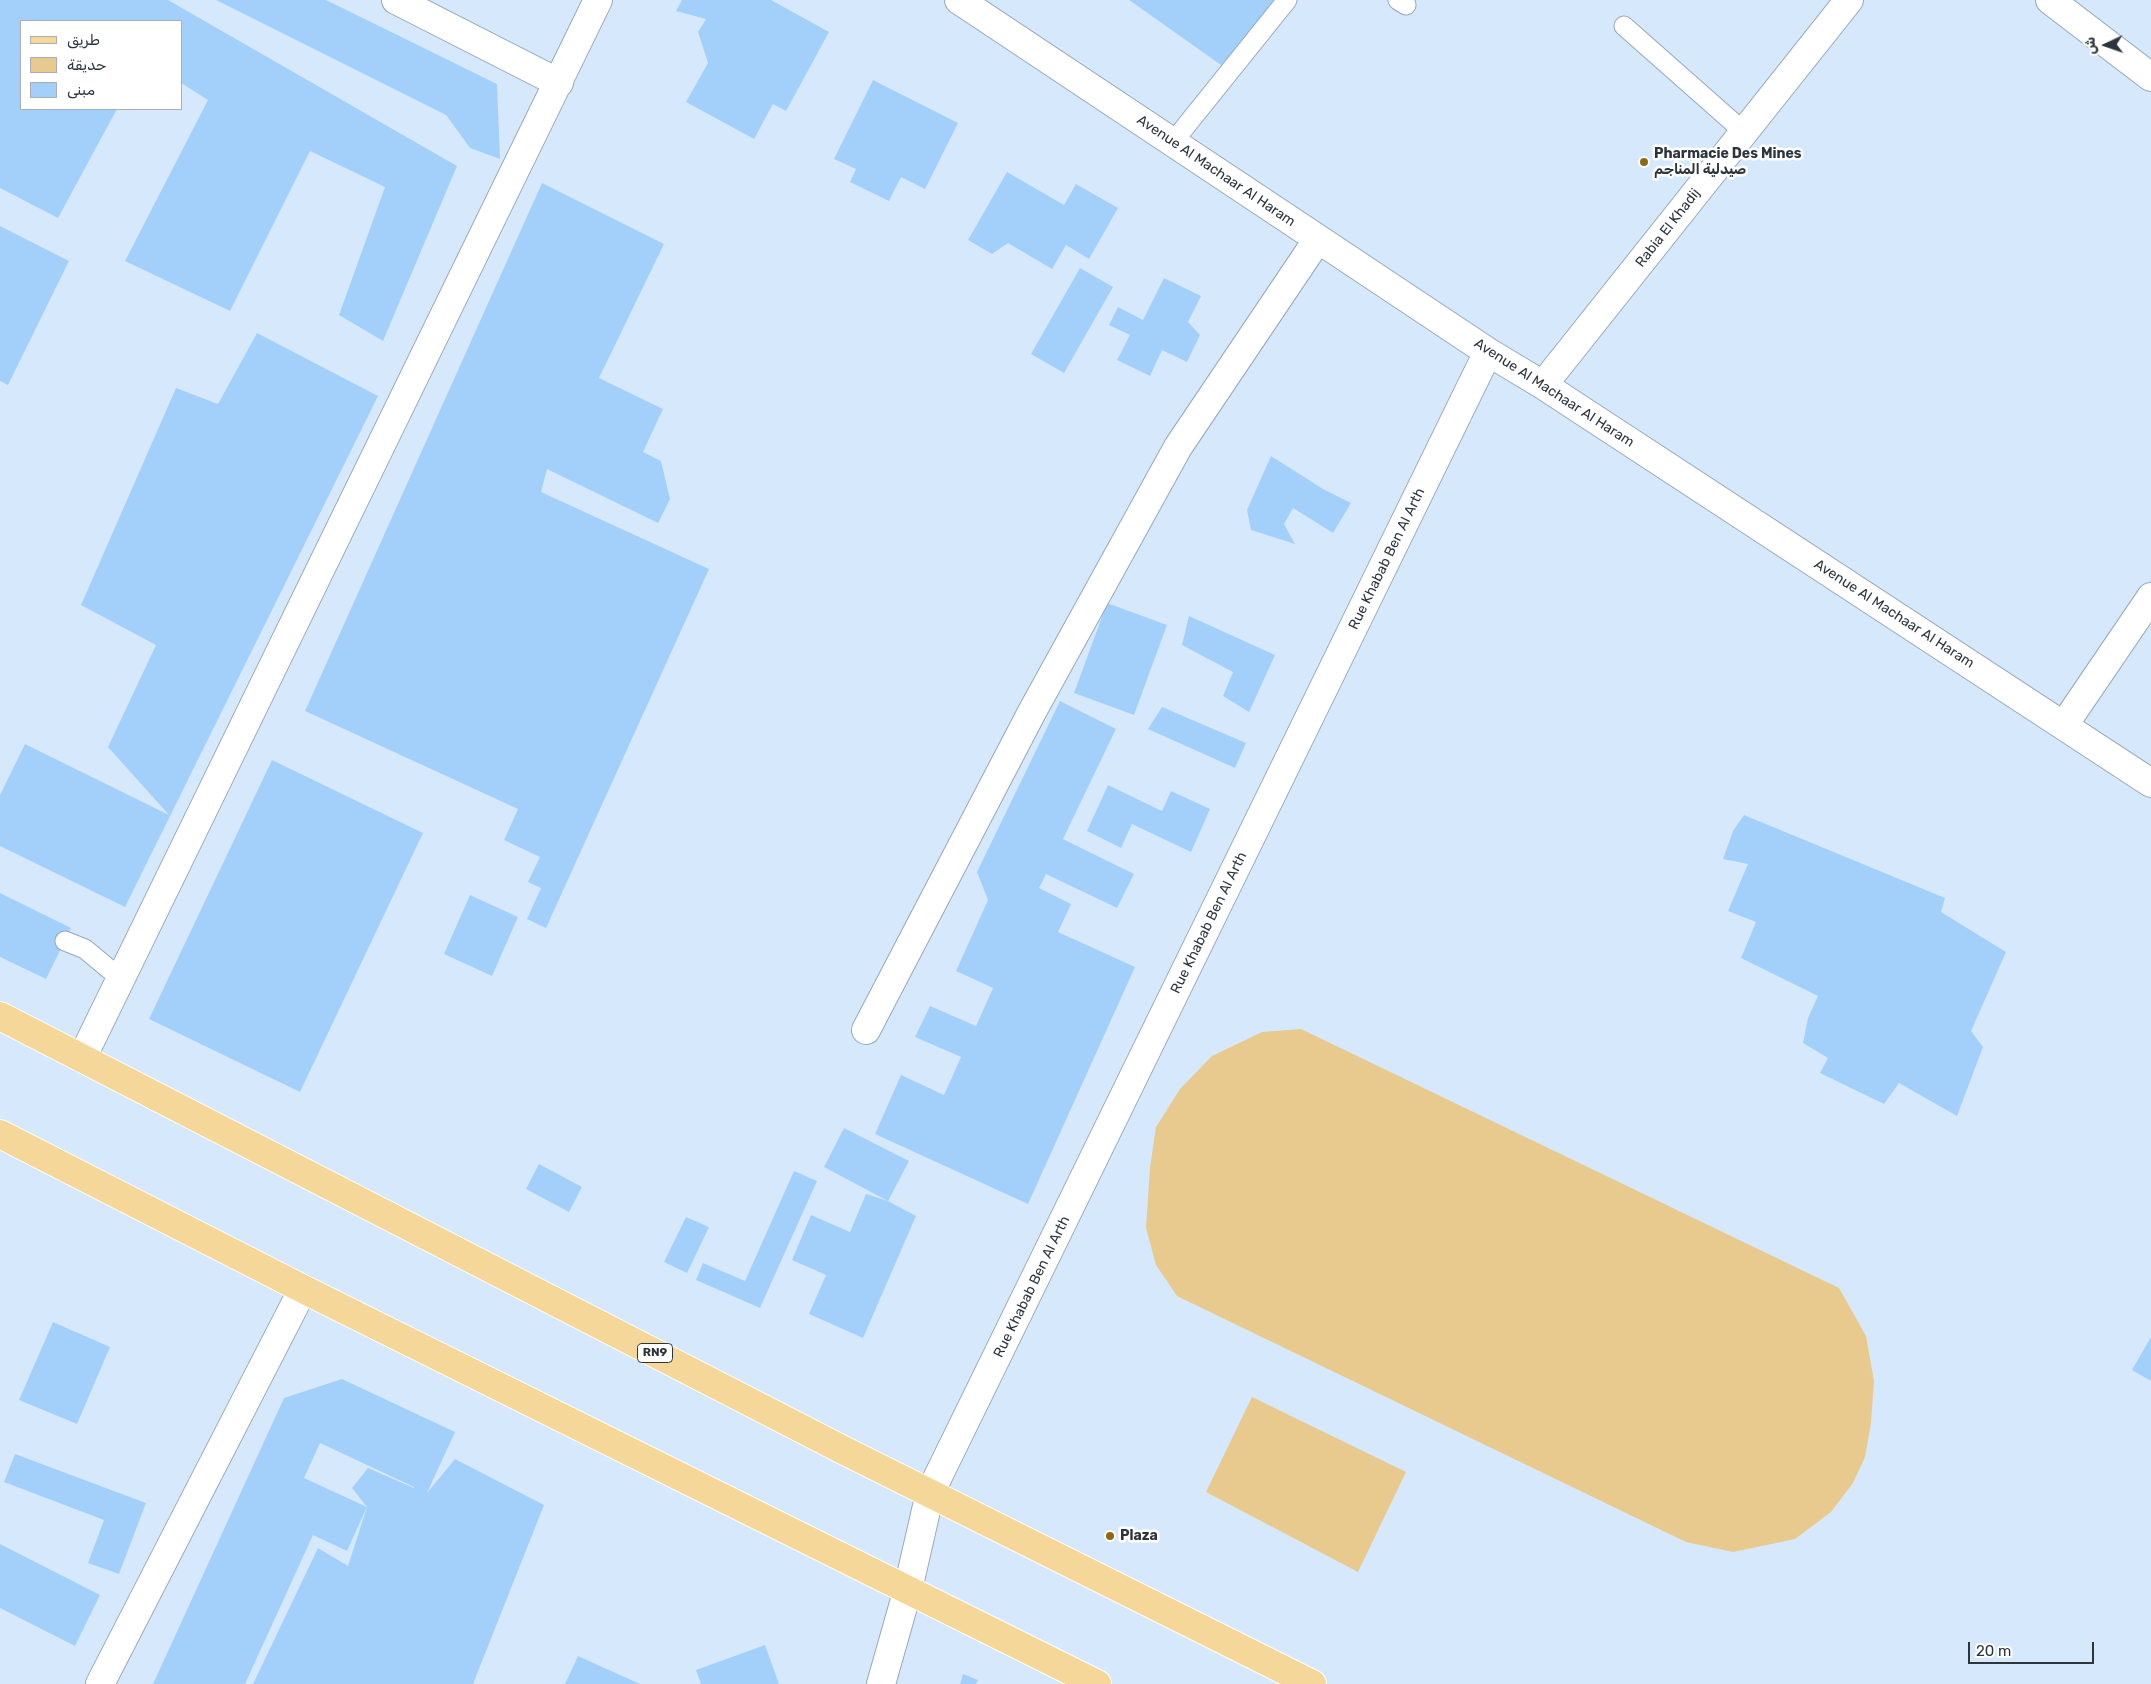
<!DOCTYPE html>
<meta charset="utf-8">
<style>
body{margin:0}
#map{position:relative;width:2151px;height:1684px;overflow:hidden;background:#d6e9fc;font-family:Rubik,"Noto Naskh Arabic",sans-serif}
canvas{display:block}
.legend{position:absolute;left:20px;top:20px;width:162px;height:90px;box-sizing:border-box;background:#fff;border:1px solid #abaeb1;margin:0;padding:6px 9px;list-style:none;font-size:15px;color:#2d353c}
.legend li{display:flex;align-items:center;gap:10px;height:25px}
.legend b{width:25px;border:1px solid #abaeb1}
.north{position:absolute;left:2081px;top:20px;width:50px;height:50px;-webkit-text-stroke:4px #fff;paint-order:stroke;rotate:267deg;font-size:14px;font-weight:700;line-height:20px;text-align:center;color:#2d353c}
.north::after{content:'';display:block;margin:auto;width:18px;height:22px;background:#2d353c;clip-path:polygon(50% 0,100% 100%,50% 72%,0 100%)}
.scale{position:absolute;left:1968px;top:1642px;width:126px;height:22px;box-sizing:border-box;border:2px solid #2d353c;border-top:0;padding-left:6px;font-size:15px;line-height:18px;white-space:nowrap;color:#2d353c;-webkit-text-stroke:4px #fff;paint-order:stroke}
</style>
<div id="map">
<canvas width="2151" height="1684"></canvas>
<ul class="legend">
<li><b style="height:6px;background:#f5d899"></b>طريق</li>
<li><b style="height:14px;background:#e8c98e"></b>حديقة</li>
<li><b style="height:14px;background:#a3d0fb"></b>مبنى</li>
</ul>
<div class="north">ش</div>
<div class="scale">20 m</div>
</div>
<script>
const ctx = document.querySelector('canvas').getContext('2d');
ctx.lineJoin = 'round';
function fill(path, color) { ctx.fillStyle = color; ctx.fill(path, 'evenodd'); }
function stroke(path, color, width, dash) { ctx.strokeStyle = color; ctx.lineWidth = width; ctx.lineCap = dash ? 'butt' : 'round'; ctx.setLineDash(dash || []); ctx.stroke(path); }
function label(font, color, halo, rows, align = 'center') {
  ctx.font = font + ' Rubik,"Noto Naskh Arabic",sans-serif'; ctx.lineWidth = 5; ctx.setLineDash([]); ctx.textBaseline = 'middle'; ctx.strokeStyle = halo; ctx.fillStyle = color; for (const [text, x, y, turn = 0] of rows) {
    ctx.save(); ctx.translate(x, y); ctx.rotate((+turn || 0) * Math.PI / 180); ctx.textAlign = isNaN(turn) ? turn : align; if (halo) ctx.strokeText(text, 0, 0); ctx.fillText(text, 0, 0); ctx.restore();
  }
}
const green = new Path2D(`
 M1301,1029l538,259 27,48 8,45 -3,42 -6,34 -12,26 -22,29 -36,27 -62,13 -47,-10 -509,-246 -21,-31 -10,-37 4,-60 6,-41 24,-38 32,-33 50,-24z
 M1252,1397l154,75 -48,100 -152,-80z`);
const building = new Path2D(`
 M0,0h168l289,166 -74,175 -44,-26 46,-128 -75,-36 -80,160 -105,-50 83,-161 -27,-17v-62h-160v88h96l-59,109 -58,-30z
 M216,0h110l171,84 3,75 -30,-11 -24,-33z
 M682,0h89l58,32 -43,79 -13,-7 -19,35 -68,-37 22,-39 -10,-31 8,-13 -30,-8z
 M1129,0h151l-59,65z
 M873,80l85,43 -33,66 -24,-12 -12,24 -39,-19 6,-13 -22,-10z
 M1007,172l57,33 12,-21 42,24 -29,51 -23,-14 -14,24 -44,-26 -16,11 -24,-14z
 M542,183l122,61 -65,134 64,31 -20,43 18,9 9,38 -12,24 -111,-54 -6,23 168,77 -163,359 -19,-9 14,-31 -13,-6 12,-25 -36,-17 14,-31 -213,-98z
 M0,226l69,35 -61,124 -8,-4z
 M1080,268l33,19 -49,86 -33,-19z
 M1164,278l37,18 -13,26 12,13 -13,27 -25,-12 -12,26 -33,-16 13,-25 -21,-10 9,-18 25,13z
 M257,333l121,63 -253,511 -125,-61v-51l25,-51 144,71 -61,-68 48,-102 -75,-40 95,-217 42,16z
 M1271,456l52,33 28,14 -18,30 -40,-25 -9,16 11,20 -44,-14 -4,-20z
 M1107,603l60,22 -33,90 -60,-22z
 M1189,616l86,39 -26,57 -26,-16 10,-24 -51,-27z
 M1060,701l56,28 -53,110 71,35 -17,34 -71,-34 -7,14 32,16 -13,28 77,35 -107,237 -153,-70 26,-59 43,20 17,-38 -46,-20 15,-31 46,20 17,-38 -37,-17 32,-71 -11,-28z
 M1162,707l84,36 -11,25 -87,-39z
 M272,760l151,73 -123,259 -151,-73z
 M1108,785l54,26 9,-20 39,18 -19,43 -59,-28 -11,24 -34,-17z
 M1744,815l201,83 -4,14 65,40 -35,79 12,16 -26,69 -58,-33 -15,21 -64,-31 8,-15 -25,-15 5,-25 10,-22 -77,-38 15,-36 -28,-11 20,-47 -25,-5 10,-28z
 M0,893l71,35 -25,51 -46,-22z
 M470,895l48,22 -26,59 -48,-22z
 M844,1128l65,33 -21,40 28,15 -53,122 -54,-24 17,-39 -34,-15 19,-45 39,17 16,-38 22,7 -64,-34z
 M539,1164l43,23 -13,25 -43,-23z
 M794,1171l23,10 -57,127 -64,-28 7,-17 42,18z
 M686,1217l23,10 -22,46 -23,-11z
 M53,1322l57,25 -33,77 -58,-24z
 M2151,1337v44l-19,-11z
 M342,1379l113,53 -28,61 28,-34 89,46 -71,179h-220l65,-136 30,18 19,-59 -20,44 -34,-16 -68,149h-92l131,-286zM320,1443l94,44v1l-46,-20 -16,20 15,19 -63,-29z
 M15,1454l131,49 -27,71 -31,-11 16,-43 -100,-38z
 M0,1544l100,51 -25,51 -75,-38z
 M765,1645l14,39h-78l-5,-14z
 M578,1656l62,28h-75z
 M963,1674l15,6 -2,4h-16z`);
const lane = new Path2D(`
 M1398,0l8,5
 M1624,26l120,106
 M1173,142l114,-142
 M65,941l20,8 36,30`);
const street = new Path2D(`
 M396,0l163,83
 M959,0l529,352 55,33 608,398
 M2050,0l101,77
 M1543,385l306,-385
 M2064,725l87,-128
 M866,1030l167,-320 145,-263 140,-208
 M82,1058l516,-1058
 M100,1684l203,-395
 M881,1684l27,-95 22,-96 558,-1141`);
const primary = new Path2D(`
 M0,1016l845,435 467,233
 M0,1134l303,155 794,395`);
const markers = [
 [1644,162,5,"#8f6b10"],
 [1110,1536,5,"#8f6b10"]
];
const shields = [
 [655,1353,35]
];
const shieldNames = [
 ["RN9",655,1353]
];
const poiNames = [
 ["Pharmacie Des Mines",1654,154],
 ["صيدلية المناجم",1654,170],
 ["Plaza",1120,1536]
];
const streetNames = [
 ["Avenue Al Machaar Al Haram",1216,171,34],
 ["Rabia El Khadij",1668,228,-52],
 ["Avenue Al Machaar Al Haram",1554,393,33],
 ["Rue Khabab Ben Al Arth",1387,559,-64],
 ["Avenue Al Machaar Al Haram",1894,614,33],
 ["Rue Khabab Ben Al Arth",1209,923,-64],
 ["Rue Khabab Ben Al Arth",1032,1287,-64]
];
fill(green, '#e8c98e');
fill(building, '#a3d0fb');
stroke(lane, '#95a8b9', 21);
stroke(street, '#95a8b9', 30);
stroke(primary, '#fff', 30);
stroke(lane, '#fff', 19);
stroke(street, '#fff', 28);
stroke(primary, '#f5d899', 28);
for (const [x, y, r, color] of markers) { const dot = new Path2D(); dot.arc(x, y, r, 0, 2 * Math.PI); ctx.fillStyle = color; ctx.fill(dot); stroke(dot, '#fff', 2); }
for (const [x, y, w] of shields) { const box = new Path2D(); box.roundRect(x - w / 2, y - 9.5, w, 19, 4); ctx.fillStyle = '#fff'; ctx.fill(box); stroke(box, '#2d353c', 1); }
label('bold 12px', '#2d353c', null, shieldNames);
label('bold 14px', '#2d353c', '#fff', poiNames, 'left');
label('14px', '#2d353c', '#fff', streetNames);
</script>
